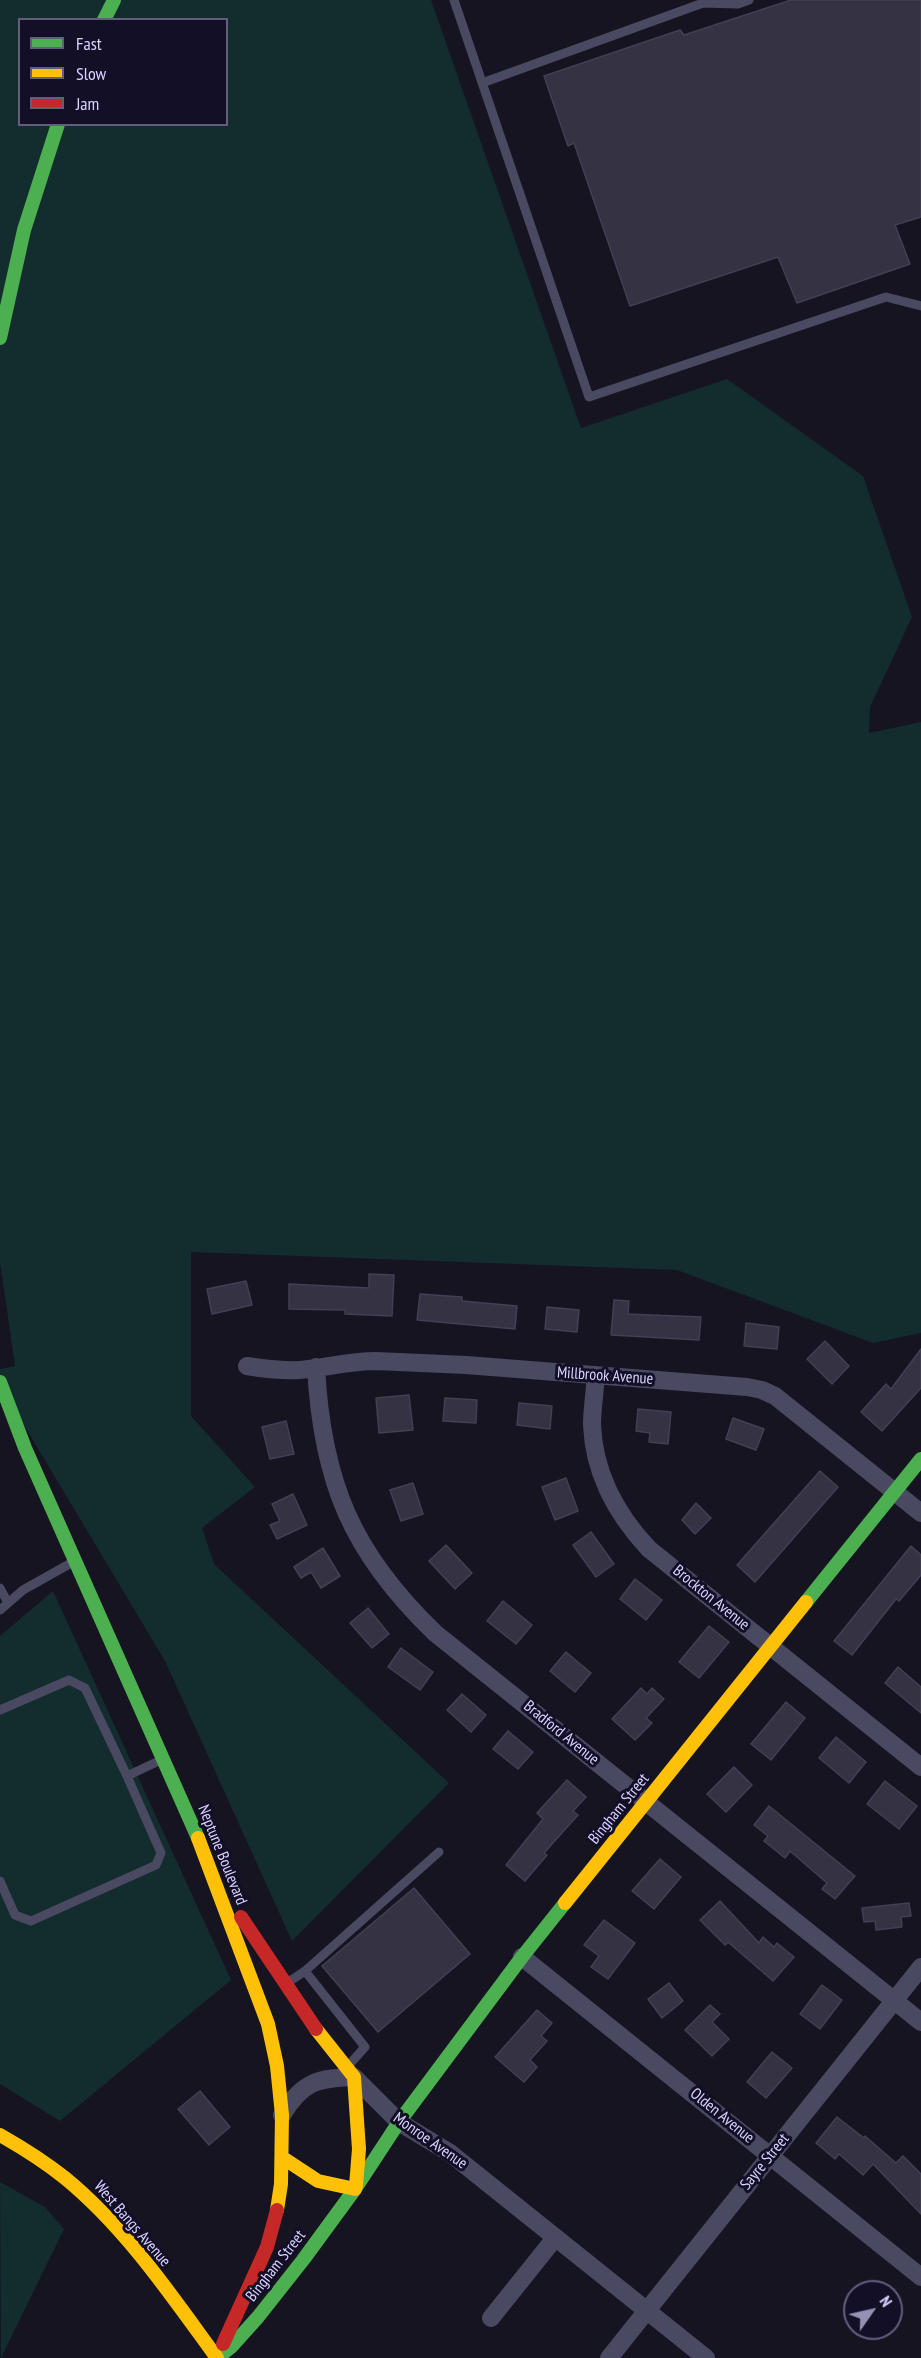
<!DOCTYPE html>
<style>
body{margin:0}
#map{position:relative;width:921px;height:2358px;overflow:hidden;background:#161421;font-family:"PT Sans Narrow",sans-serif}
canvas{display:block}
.legend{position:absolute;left:18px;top:18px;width:210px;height:108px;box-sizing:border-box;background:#130f26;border:2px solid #625e7d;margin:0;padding:8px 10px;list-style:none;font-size:18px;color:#d9d4ff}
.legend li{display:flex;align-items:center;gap:12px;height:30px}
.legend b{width:30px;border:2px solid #625e7d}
.north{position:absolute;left:843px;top:2280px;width:60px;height:60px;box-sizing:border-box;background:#130f26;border:2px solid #625e7d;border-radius:50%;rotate:56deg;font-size:16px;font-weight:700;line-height:24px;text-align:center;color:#d9d4ff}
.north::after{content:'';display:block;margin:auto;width:21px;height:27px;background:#9591b1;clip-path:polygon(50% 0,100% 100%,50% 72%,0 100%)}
</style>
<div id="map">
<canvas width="921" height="2358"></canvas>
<ul class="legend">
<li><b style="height:8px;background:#4caf50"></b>Fast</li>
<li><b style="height:8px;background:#ffc107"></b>Slow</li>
<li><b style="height:8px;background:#c62828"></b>Jam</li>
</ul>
<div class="north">N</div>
</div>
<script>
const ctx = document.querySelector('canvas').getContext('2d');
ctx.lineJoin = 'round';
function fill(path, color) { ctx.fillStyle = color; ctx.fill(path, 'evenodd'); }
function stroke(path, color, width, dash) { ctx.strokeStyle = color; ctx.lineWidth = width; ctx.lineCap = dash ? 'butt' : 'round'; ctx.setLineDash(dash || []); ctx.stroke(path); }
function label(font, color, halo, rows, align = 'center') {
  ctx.font = font + ' "PT Sans Narrow",sans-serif'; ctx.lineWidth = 6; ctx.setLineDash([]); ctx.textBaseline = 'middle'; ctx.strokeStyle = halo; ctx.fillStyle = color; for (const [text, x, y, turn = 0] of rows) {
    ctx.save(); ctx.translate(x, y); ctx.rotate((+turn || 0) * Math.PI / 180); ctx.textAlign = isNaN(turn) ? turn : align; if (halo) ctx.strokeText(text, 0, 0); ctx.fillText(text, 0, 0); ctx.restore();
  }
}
const green = new Path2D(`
 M0,0h431l150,428 146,-49 136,97 49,141 -42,90 -1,26 52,-11v611l-48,10 -196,-73 -486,-18v164l64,71 -53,41 12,36 235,219 -157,158 -127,-280 -165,-276v-16l15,-3 -15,-104zM20,20h206v104h-206z
 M53,1591l178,389 -171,141 -60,-37v-448z
 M0,2182l45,25 19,22 -63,129z`);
const building = new Path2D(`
 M791,0h130v217l-26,8 15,39 -113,39 -19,-46 -148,49 -56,-163 -6,3 -24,-70 136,-46 4,5z
 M369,1274l25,1 -2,41 -47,-2v-4l-56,-1v-25l80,4z
 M246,1281l6,24 -40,9 -5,-25z
 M420,1294l42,3v4l55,5 -2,23 -98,-9z
 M614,1300l15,1 -1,13 73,3 -2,23 -88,-5z
 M547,1307l32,3 -2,22 -32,-3z
 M746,1323l33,4 -2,22 -33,-3z
 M825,1341l24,25 -17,18 -25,-25z
 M921,1349v39l-39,43 -21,-19 25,-28 5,5z
 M409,1395l4,35 -34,3 -3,-35z
 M445,1398l32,2 -1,23 -33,-2z
 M519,1403l33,3 -2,23 -33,-4z
 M638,1409l33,3 -3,32 -19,-2 1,-9 -14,-2z
 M733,1418l31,11 -8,21 -30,-11z
 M286,1421l8,33 -24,5 -8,-32z
 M820,1471l18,16 -83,95 -18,-17z
 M566,1478l12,33 -23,9 -13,-33z
 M413,1483l10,31 -22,7 -11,-31z
 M293,1494l14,31 -30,14 -7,-14 10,-4 -8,-17z
 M696,1503l15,15 -16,16 -13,-14z
 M591,1532l23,32 -18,13 -23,-32z
 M446,1545l26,28 -17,16 -26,-28z
 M911,1546l10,9v20l-22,26 -3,-2 -44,56 -18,-14z
 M323,1548l17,28 -19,12 -10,-16 -10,6 -7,-11z
 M635,1579l27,21 -16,20 -26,-21z
 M503,1601l29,24 -16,19 -29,-23z
 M368,1608l21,26 -17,14 -22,-25z
 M709,1626l20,16 -30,36 -20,-16z
 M401,1648l32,24 -13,18 -32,-23z
 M566,1652l25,21 -16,19 -25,-21z
 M898,1667l23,20v26l-36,-30z
 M641,1688l6,6 5,-6 12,11 -18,19 6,5 -17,17 -23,-21z
 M462,1694l24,21 -15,17 -24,-22z
 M786,1702l19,16 -34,42 -20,-16z
 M508,1731l25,21 -15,17 -25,-20z
 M836,1737l30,25 -17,21 -30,-25z
 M734,1767l18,18 -26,27 -19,-18z
 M567,1780l19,17 -13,14 5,4 -34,38 3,2 -22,26 -19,-16 37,-46 -6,-6z
 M885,1781l32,25 -18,23 -32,-25z
 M769,1806l86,70 -20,23 -13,-10 5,-6 -37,-32 -5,7 -21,-17 4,-5 -14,-11z
 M660,1859l21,18 -27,32 -22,-18z
 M414,1888l56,66 -92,78 -56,-66z
 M720,1901l39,42 4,-6 11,10 3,-4 17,14 -21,24 -45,-39 -3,3 -25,-25z
 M909,1903l2,13 -10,1 1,10 -26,3 -1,-9 -11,1 -2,-14z
 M604,1920l31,23 -27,36 -17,-12 8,-11 -15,-11z
 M669,1983l14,18 -21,17 -14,-19z
 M822,1985l20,15 -22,29 -20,-15z
 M710,2005l10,9 -8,8 17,17 -17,17 -27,-26z
 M537,2010l15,13 -11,13 6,5 -17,19 7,7 -13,15 -29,-25z
 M772,2052l20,16 -26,30 -19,-16z
 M200,2091l30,36 -21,18 -31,-36z
 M837,2117l27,21 1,-2 31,27 7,-7 18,18v40l-48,-50 -10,11 -24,-21 -4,5 -19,-16z`);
const lane = new Path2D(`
 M454,0l135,397 297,-100 35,9
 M482,83l221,-80 35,1 11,-4
 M0,1588l8,15
 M0,1610l23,-20 50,-28
 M0,1710l69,-30 16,8 42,88
 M0,1881l15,34 16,6 125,-56 5,-12 -34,-77 36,-17
 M305,1971l134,-119
 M287,1983l18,-12 60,76 -17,19`);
const street = new Path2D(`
 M247,1366c18,3 35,5 53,4 27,-2 47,-9 76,-9l90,4 281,22 15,3 13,6 146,117
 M316,1367c6,115 36,186 119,266l486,389
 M596,1375c-1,16 -4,34 -4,50 2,48 25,90 57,124l272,218
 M522,1957l399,320
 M282,2115c20,-33 35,-37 72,-38l45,45 51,31 256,205
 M491,2318l64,-80
 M609,2358l312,-391`);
const fast = new Path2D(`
 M104,20l10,-20
 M0,338l24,-108 34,-106
 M0,1382l25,66 173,390
 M806,1602l115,-143
 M217,2358l14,-11 27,-30 45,-57 52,-71 44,-67 123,-165 43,-54`);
const slow = new Path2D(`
 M198,1838l70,186 9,42 5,49 -1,69 -4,26
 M565,1903l241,-301
 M316,2029l38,48 5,72 -3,37
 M0,2135c23,13 45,27 65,43 61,50 106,117 152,180
 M283,2158l35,23 37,8`);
const jam = new Path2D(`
 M241,1917l75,112
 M223,2344l44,-97 10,-37`);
const streetNames = [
 ["Millbrook Avenue",605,1376,4],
 ["Brockton Avenue",711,1598,39],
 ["Bradford Avenue",561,1733,39],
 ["Bingham Street",619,1809,-51],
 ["Neptune Boulevard",222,1855,68],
 ["Olden Avenue",722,2116,39],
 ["Monroe Avenue",430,2141,35],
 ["Sayre Street",765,2162,-51],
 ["West Bangs Avenue",132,2224,49],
 ["Bingham Street",276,2266,-52]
];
fill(green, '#132c2d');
fill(building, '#343243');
stroke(building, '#433f54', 1.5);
stroke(lane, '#4a4962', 9);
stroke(street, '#4a4962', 18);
stroke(fast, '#4caf50', 14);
stroke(slow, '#ffc107', 14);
stroke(jam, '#c62828', 14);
label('16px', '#d9d4ff', '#130f26', streetNames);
</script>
